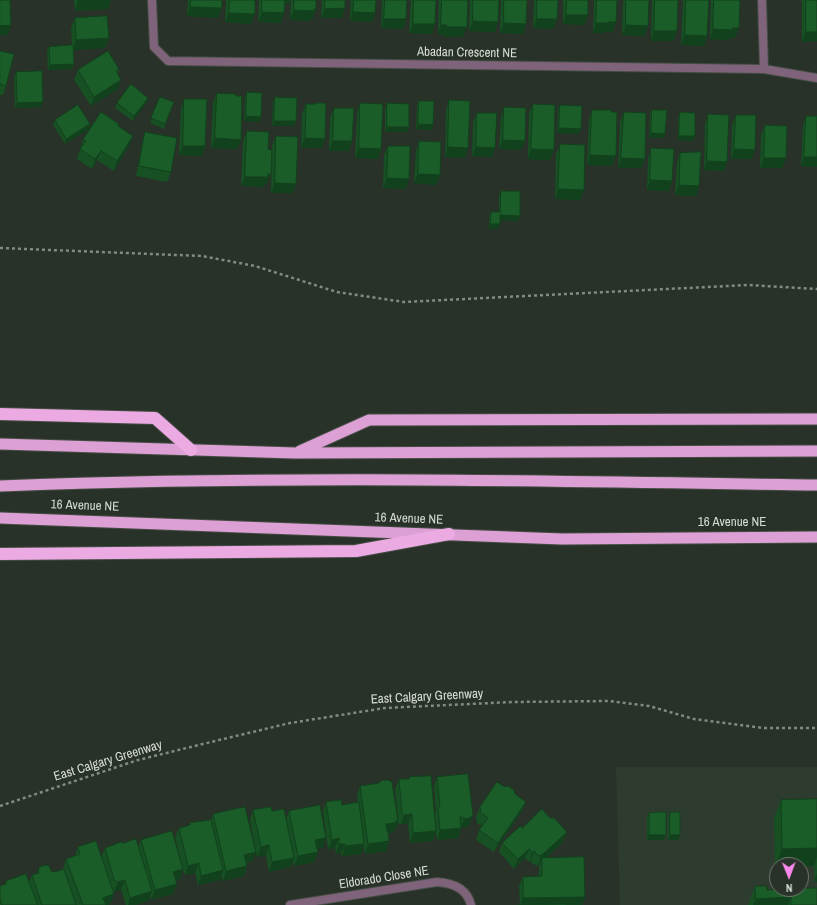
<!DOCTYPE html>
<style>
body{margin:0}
#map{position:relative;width:817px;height:905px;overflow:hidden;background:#293229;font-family:"Archivo Narrow",sans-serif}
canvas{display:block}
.north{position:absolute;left:769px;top:857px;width:40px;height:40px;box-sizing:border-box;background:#293229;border:1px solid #6f766f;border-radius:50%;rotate:179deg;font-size:11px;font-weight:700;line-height:16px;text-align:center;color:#d7ddd8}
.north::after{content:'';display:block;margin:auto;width:14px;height:18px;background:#f888eb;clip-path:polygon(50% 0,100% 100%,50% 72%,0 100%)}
</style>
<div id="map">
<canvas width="817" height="905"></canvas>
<div class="north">N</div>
</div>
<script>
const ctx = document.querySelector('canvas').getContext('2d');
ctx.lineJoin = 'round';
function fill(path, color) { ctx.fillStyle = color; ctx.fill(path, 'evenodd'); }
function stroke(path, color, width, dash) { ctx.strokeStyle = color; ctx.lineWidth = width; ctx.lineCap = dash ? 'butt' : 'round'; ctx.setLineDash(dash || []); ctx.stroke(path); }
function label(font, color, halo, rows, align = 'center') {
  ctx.font = font + ' "Archivo Narrow",sans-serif'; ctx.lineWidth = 3; ctx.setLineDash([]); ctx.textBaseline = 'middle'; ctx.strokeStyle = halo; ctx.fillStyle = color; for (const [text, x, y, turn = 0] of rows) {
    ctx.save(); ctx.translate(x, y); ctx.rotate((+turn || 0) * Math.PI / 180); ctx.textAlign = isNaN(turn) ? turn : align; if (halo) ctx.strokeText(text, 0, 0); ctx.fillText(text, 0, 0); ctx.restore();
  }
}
const built = new Path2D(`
 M616,767h201v138h-197zM777,865h24v24h-24z`);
const path = new Path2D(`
 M0,248l202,8 53,10 82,26 67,10 344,-17 69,4
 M0,806l138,-46 73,-18 79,-19 95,-15 127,-6 97,-1 40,5 45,13 69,9h54`);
const minor = new Path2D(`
 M152,0l2,47 14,14 596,8 53,9
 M762,0l2,69
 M290,905l147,-23c15,1 30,6 34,23`);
const trunk = new Path2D(`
 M0,444l295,9 522,-2
 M300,451l69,-31 448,-1
 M0,486c272,-11 545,-5 817,-1
 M0,518l562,21 255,-2`);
const motorway = new Path2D(`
 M0,414l155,4 36,32
 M0,554l356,-3 93,-17`);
const wall = new Path2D(`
 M74,0h37l-3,9 -33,2z
 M188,0h34l-4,18 -31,-2z
 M226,0h29l-4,24 -26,-2z
 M259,0h31l-1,4 -4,-1 -1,10 -3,10 -23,-1z
 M291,0h25v9l-3,9h-2l-1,3 -20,-1z
 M322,0h23l-3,18h-21z
 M351,0h25l-1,13 -3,9 -22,-1z
 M382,0h25l-1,19 -3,10 -22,-1z
 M411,0h25l-1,24 -3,10 -23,-1z
 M439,0h29l-5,37h-19v-2l-6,-1z
 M470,0h29l-4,32 -26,-1z
 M501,0h26l-1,24 -3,10 -23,-1z
 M534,0h24l-1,19 -4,10 -20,-1z
 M563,0h25v15l-4,10 -21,-1z
 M594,0h23l-4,32 -8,-1 -1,2h-11z
 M624,0h25l-1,26 -4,10 -22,-1 1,-32z
 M652,0h26l-1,31 -4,10h-22z
 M683,0h26l-2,36 -3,10 -23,-1z
 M711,0h29l-5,38h-6v2l-19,-1z
 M802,0h15v41l-15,1z
 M75,18l34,20 -4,10 -32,2 1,14 -2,5 -24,1 -1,-19 2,-4 23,-2 -1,-17z
 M0,51l6,35 -3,9h-3z
 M119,69l-1,5v15l-27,17 -17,-26 4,-10z
 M16,72l25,35 -26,1 -1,-31z
 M247,92l12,30 -15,-1 1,-24z
 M217,93l19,3 5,44 -4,9 -26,-1 2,-45z
 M160,97l14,5 -10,27 -14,-6z
 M275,97l21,24 -2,5h-22l1,-24z
 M148,98l-1,4 -14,19 -18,-13 2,-5z
 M184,99l21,47 -3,10 -23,-1 2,-47z
 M449,100l19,48 -3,10 -20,-1 1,-47z
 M419,101l13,29 -16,-1 1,-23z
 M315,103l10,36 -4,9h-20l1,-34 4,-10h8z
 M360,103l21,46 -3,10 -23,-1 2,-46z
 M387,103l22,24 -2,5h-22v-24z
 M533,104l17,56 -22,-1 1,-46z
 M560,105l19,29 -22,-1 1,-24z
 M504,107l17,43 -22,-1 2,-32z
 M334,108l18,33 -3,10h-20l1,-34z
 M592,110l20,56 -25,-1 2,-46z
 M652,110l13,24 -1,4h-15l1,-24z
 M624,112l21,47 -4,9h-23l2,-46z
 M680,112l13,29 -15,-1v-23z
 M477,113l15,44 -20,-1 1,-34z
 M708,114l19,48 -3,9 -20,-1 1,-46z
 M736,115l16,44h-21l1,-34z
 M806,116l11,51 -16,-1 2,-41z
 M55,120l35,4 -1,5 -24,15 -12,-19z
 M119,124l-1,3 11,19 -15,25 -17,-11 -5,9 -15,-10 6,-19z
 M765,125l21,33 -4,10h-22l1,-33z
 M247,131l21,18 4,1v-4l4,-10 17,57h-22l1,-41 -5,32h-2l-1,3 -23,-1 2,-45z
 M145,132l26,40 -4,10 -31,-6 6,-34z
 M419,141l21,34 -4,10 -22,-2 2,-32z
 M560,144l20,56 -25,-1 1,-45z
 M388,146l18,43 -23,-1 1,-33z
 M651,148l21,33 -3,10 -22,-1 1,-32z
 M680,153l19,33 -3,10 -21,-1 2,-33z
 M501,191l17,30 -18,-1 -2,9h-9v-12l2,-5h8v-16z
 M437,777l36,38 -4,10 -3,3h-5l-3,10 -21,2 -1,-8 -3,9 -23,2 -2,-19h-7l-3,-1v-1l-3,9h-2l-2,2h-2v8l-3,10 -21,3 -1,-8 -3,8 -19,2 -1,-3 -5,1 -1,-6 -7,1 -5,-38 3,-9 16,3 16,-3 -1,-6 3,-10 38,32 -3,-29 4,-10 36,37 1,-4 -2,-26z
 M515,794l11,8 -4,9 -28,41 -18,-12 3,-10 3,-4 -5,-3 -1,-6 4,-10z
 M817,799v83h-3v-16l-39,1 -1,-49 7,-18z
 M253,810l19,1 14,8 3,-8 34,37 -6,1 1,3 -4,10 -20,4 -1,-6 -2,7 -22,5 -3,-17 -9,2 -7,-37z
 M670,812l10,23 -2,5h-10v-23z
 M649,813l15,27h-17v-23z
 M213,814l43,38 -4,9 -5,2v3l-3,10 -21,5 -2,-6 -1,5 -22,5 -3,-12 -10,2 -2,-5 -3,9 -5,1 -2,14 -22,6 -1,-4 -2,5 -13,4h-9l-5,-15 -7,2 -2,-1 2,3 -4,10 -3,1h-107v-19l5,-2 1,-3 23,1 3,-7 5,-2 3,-6 12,5h3l8,-2v-1l3,-10 9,-3 3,-9 23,10 4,-9 33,-1 3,-7 40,21 -6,-24 4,-9 32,-7z
 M550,818l17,14 -4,10 -17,16 39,39 -3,8h-65h3l-1,-19 4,-9 16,-1v-8l1,-5 -2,3 -5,-2 -3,-3 -1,1 -4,-4 -11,11 -15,-17 3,-9 20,-15z
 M755,886l12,4 50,-2 -26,17h-43z`);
const shadedWall = new Path2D(`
 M97,0h14l-3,9 -33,2 3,-10z
 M283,0h7l-1,4 -7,-1z
 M190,7l32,1 -4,10 -31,-2z
 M345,8l-3,10h-21l4,-9z
 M314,9h2l-3,9h-2l-1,3 -20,-1 4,-10z
 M262,12l22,1 -3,10 -23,-1z
 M353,12l22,1 -3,9 -22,-1z
 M229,13l26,1 -4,10 -26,-2z
 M566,15h22l-4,10 -21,-1z
 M384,19h22l-3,10 -22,-1z
 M537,19h20l-4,10 -20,-1z
 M473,21l25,1 -3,10 -26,-1z
 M608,22h8l-3,10 -8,-1 -1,2h-11l3,-10z
 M504,23l22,1 -3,10 -23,-1z
 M413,24h22l-3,10 -23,-1z
 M11,25l-3,10h-8v-9z
 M441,25h6l-3,10 -6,-1z
 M626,25l22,1 -4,10 -22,-1z
 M447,27h20l-4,10h-19z
 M732,28h7l-4,10h-6v2l-19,-1 3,-10z
 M654,31h23l-4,10h-22z
 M806,32h11v9l-15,1z
 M685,35l22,1 -3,10 -23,-1z
 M109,38l-4,10 -32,2 3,-10z
 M74,64l-2,5 -24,1 2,-5z
 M121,80l-3,9 -27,17 3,-9z
 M148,98l-1,4 -14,19 1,-5z
 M43,102l-2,5 -26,1 2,-5z
 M246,116l15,1 -2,5 -15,-1z
 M274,121h22l-2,5h-22z
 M90,124l-1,5 -24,15 1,-5z
 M418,124l15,1 -1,5 -16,-1z
 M387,127h22l-2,5h-22z
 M559,128l22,1 -2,5 -22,-1z
 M651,133l14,1 -1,4h-15z
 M133,136l-4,10 -15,25 3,-10z
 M679,136h16l-2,5 -15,-1z
 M215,138l26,2 -4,9 -26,-1z
 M305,138l20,1 -4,9h-20z
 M503,140l22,1 -4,9 -22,-1z
 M333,141h19l-3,10h-20z
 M183,146h22l-3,10 -23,-1z
 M448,147l20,1 -3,10 -20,-1z
 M476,147l19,1 -3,9 -20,-1z
 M359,148l22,1 -3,10 -23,-1z
 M531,149l23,1 -4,10 -22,-1z
 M734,149l21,1 -3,9h-21z
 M101,151l-4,9 -5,9 3,-10z
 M590,155l26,1 -4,10 -25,-1z
 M804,157h13v10l-16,-1z
 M621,158l24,1 -4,9h-23z
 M764,158h22l-4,10h-22z
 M707,161l20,1 -3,9 -20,-1z
 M268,174h3l-4,10h-2l-1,3 -23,-1 4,-9z
 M418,174l22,1 -4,10 -22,-2z
 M387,178l22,1 -3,10 -23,-1z
 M650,180l22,1 -3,10 -22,-1z
 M275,183l21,1 -3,9h-22z
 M679,185l20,1 -3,10 -21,-1z
 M558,189l26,1 -4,10 -25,-1z
 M500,215l20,1 -2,5 -19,-1z
 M490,224h10l-2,5h-9z
 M526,802l-4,9 -28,41 4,-9z
 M412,814l-4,10h-7l3,-9z
 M473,815l-4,10 -3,3h-5l3,-9z
 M396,821h2l-3,10h-2l-2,2 -8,1 3,-10z
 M461,828l-3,10 -21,2 3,-10z
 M436,831l-3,10 -23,2 3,-10z
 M567,832l-4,10 -21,19v-3l-2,5 -2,3 3,-10z
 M649,835h17l-2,5h-17z
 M670,835h10l-2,5h-10z
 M326,838l-3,10 -11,2 3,-10z
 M339,838l-4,10 -7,1 4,-9z
 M389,841l-3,10 -21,3 3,-10z
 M339,844h6l-4,9 -5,1z
 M364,844l-3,10 -19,2 3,-10z
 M269,845l-3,10 -9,2 4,-10z
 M817,848v9l-3,9 -13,1v-2h-24v2h-2l7,-18z
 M529,849l-4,9 -11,11 4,-10z
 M534,851l-4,10 -1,1 3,-9z
 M256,852l-4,9 -11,3 3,-9z
 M318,852l-4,10 -20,4 4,-10z
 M294,858l-3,9 -22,5 3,-10z
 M199,863l-4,10 -10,2 3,-9z
 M247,866l-3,10 -21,5 3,-10z
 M183,869l-3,10 -10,2 3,-9z
 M223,870l-3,10 -22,5 3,-9z
 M817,874v8h-3z
 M125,880l-4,10 -7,2 4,-10z
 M177,884l-4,10 -22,6 4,-10z
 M152,891l-4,10 -13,4h-7l2,-7z
 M114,894l-4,10 -3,1h-6l2,-7z
 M585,897l-3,8h-61l2,-7z
 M791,897l-3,8h-35l3,-6z`);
const building = new Path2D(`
 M0,0h10l1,25 -11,1z
 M78,0h19l-19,1z
 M191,0h31v8l-32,-1z
 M230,0h25v14l-26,-1z
 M262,0h23l-1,13 -22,-1z
 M294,0h22v9h-2v2l-20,-1z
 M325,0h20v8l-20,1z
 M354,0h22l-1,13 -22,-1z
 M385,0h22l-1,19h-22z
 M414,0h22l-1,24h-22z
 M442,0h26l-1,27h-20v-2h-6z
 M473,0h26l-1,22 -25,-1z
 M504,0h23l-1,24 -22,-1z
 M537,0h21l-1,19h-20z
 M567,0h21v15h-22z
 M597,0h20l-1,22h-8v1h-12z
 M626,0h23l-1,26 -22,-1z
 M655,0h23l-1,31h-23z
 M686,0h23l-2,36 -22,-1z
 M714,0h26l-1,28h-7v2l-19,-1z
 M806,0h11v32h-11z
 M107,16l2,22 -33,2 -1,-22z
 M73,45l1,19 -24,1 -1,-18z
 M0,51l14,3 -8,32 -6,-2z
 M108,51l11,18 -3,2 5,9 -27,17 -16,-27z
 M42,71l1,31 -26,1 -1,-31z
 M131,84l17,14 -14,18 -17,-13z
 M247,92l15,1 -1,24 -15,-1z
 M217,93l19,1v2h6l-1,44 -26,-2z
 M160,97l14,5 -9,22 -14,-6z
 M275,97l22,1 -1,23h-22z
 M184,99h23l-2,47h-22z
 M449,100l21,1 -2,47 -20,-1z
 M419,101h15l-1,24 -15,-1z
 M315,103h11l-1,36 -20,-1 1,-34h9z
 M360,103l23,1 -2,45 -22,-1z
 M387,103l22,1v23h-22z
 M533,104l22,1 -1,45 -23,-1z
 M78,105l12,19 -24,15 -11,-19z
 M560,105l22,1 -1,23 -22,-1z
 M504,107l22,1 -1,33 -22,-1z
 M334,108h20l-2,33h-19z
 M592,110h19v2h6l-1,44 -26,-1z
 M652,110h15l-2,24 -14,-1z
 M101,112l18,12 -1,2 15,10 -16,25 -16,-10 -6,8 -15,-10 6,-8 -3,-1z
 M624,112l22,1 -1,46 -24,-1z
 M680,112l15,1v23h-16z
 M477,113h20l-2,35 -19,-1z
 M708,114l21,1 -2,47 -20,-1z
 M736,115h20l-1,35 -21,-1z
 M806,116h11v41h-13z
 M765,125l22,1 -1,32h-22z
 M247,131l22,1 -1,17 4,1 -1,24h-3v3h-23z
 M145,132l32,6 -6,34 -32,-6z
 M276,136l22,1 -2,47 -21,-1z
 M419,141l22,1 -1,33 -22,-1z
 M560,144l25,1 -1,45 -26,-1z
 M388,146h22l-1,33 -22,-1z
 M651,148l23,1 -2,32 -22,-1z
 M701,152l-2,34 -20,-1 1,-32z
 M501,191h19v25l-20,-1v9h-10l1,-12h9z
 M468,774l5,41 -3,3 -6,1 -4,-3 1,12 -21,2 -2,-23h2l-3,-30z
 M431,776l5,55 -23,2 -1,-19 -8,1 -2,-2 -3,-34h10l1,-2z
 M388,780l4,2 6,39h-2l-1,2 -9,1 1,7h1l1,10 -21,3 -8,-58 19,-3 2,-2z
 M497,782l8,5 3,-1 6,4 1,4 11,8 -28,41 -19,-13 9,-12 -7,-5 -1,-6z
 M817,799v49l-35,1 -1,-49z
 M341,800l1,5 17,-3 5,42 -19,2v-2h-6v-6l-7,2 -6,-38z
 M320,805l6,33 -11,2 3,12 -20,4 -9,-45z
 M245,807l11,45 -12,3 3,11 -21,5 -13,-57z
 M271,807l1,4 12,-2 10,49 -22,4 -3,-17 -8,2 -8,-37z
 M542,809l8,9h4l13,14 -26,24 -4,-1 -3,-4 -2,2 -3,-4 -11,10 -16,-16 18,-17 2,2z
 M666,812v23h-17v-22z
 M670,812h10v23h-10z
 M211,820l12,50 -22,6 -2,-13 -11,3 -9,-38 11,-3v-2z
 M172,831l11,38 -10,3 4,12 -22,6 -14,-50z
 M136,839l16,52 -22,7 -5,-18 -7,2 -4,-2 -9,-32 16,-6 2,1z
 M96,841l18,53 -11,4 3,7h-23l-17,-46 14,-5 -2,-7z
 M584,857l1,40 -62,1v-21l19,-1v-18z
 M46,865l3,1 3,6 2,-1 1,1 9,-3 12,36h-34l-10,-30 7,-2 -1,-3 2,-3z
 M26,874l12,31h-36l-2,-6v-13l6,-2v-3z
 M755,886h12v4l34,-1v-1h16v17h-26v-8l-35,2z
 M566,904v1h-48z`);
const streetNames = [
 ["Abadan Crescent NE",467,53,1],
 ["16 Avenue NE",85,506,2],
 ["16 Avenue NE",409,519,2],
 ["16 Avenue NE",732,523],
 ["East Calgary Greenway",427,697,-3],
 ["East Calgary Greenway",108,761,-17],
 ["Eldorado Close NE",384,878,-9]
];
fill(built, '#2e3c2f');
stroke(minor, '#454d45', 10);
stroke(trunk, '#454d45', 13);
stroke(motorway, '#454d45', 14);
stroke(path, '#838a83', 2.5, [3, 3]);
stroke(minor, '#7e637a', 8);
stroke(trunk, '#dca0d4', 11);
stroke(motorway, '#ecaae3', 12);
fill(wall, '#165023');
fill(shadedWall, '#12411d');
fill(building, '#1a5d29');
stroke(building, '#12411d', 1);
label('13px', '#d7ddd8', '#293229', streetNames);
</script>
